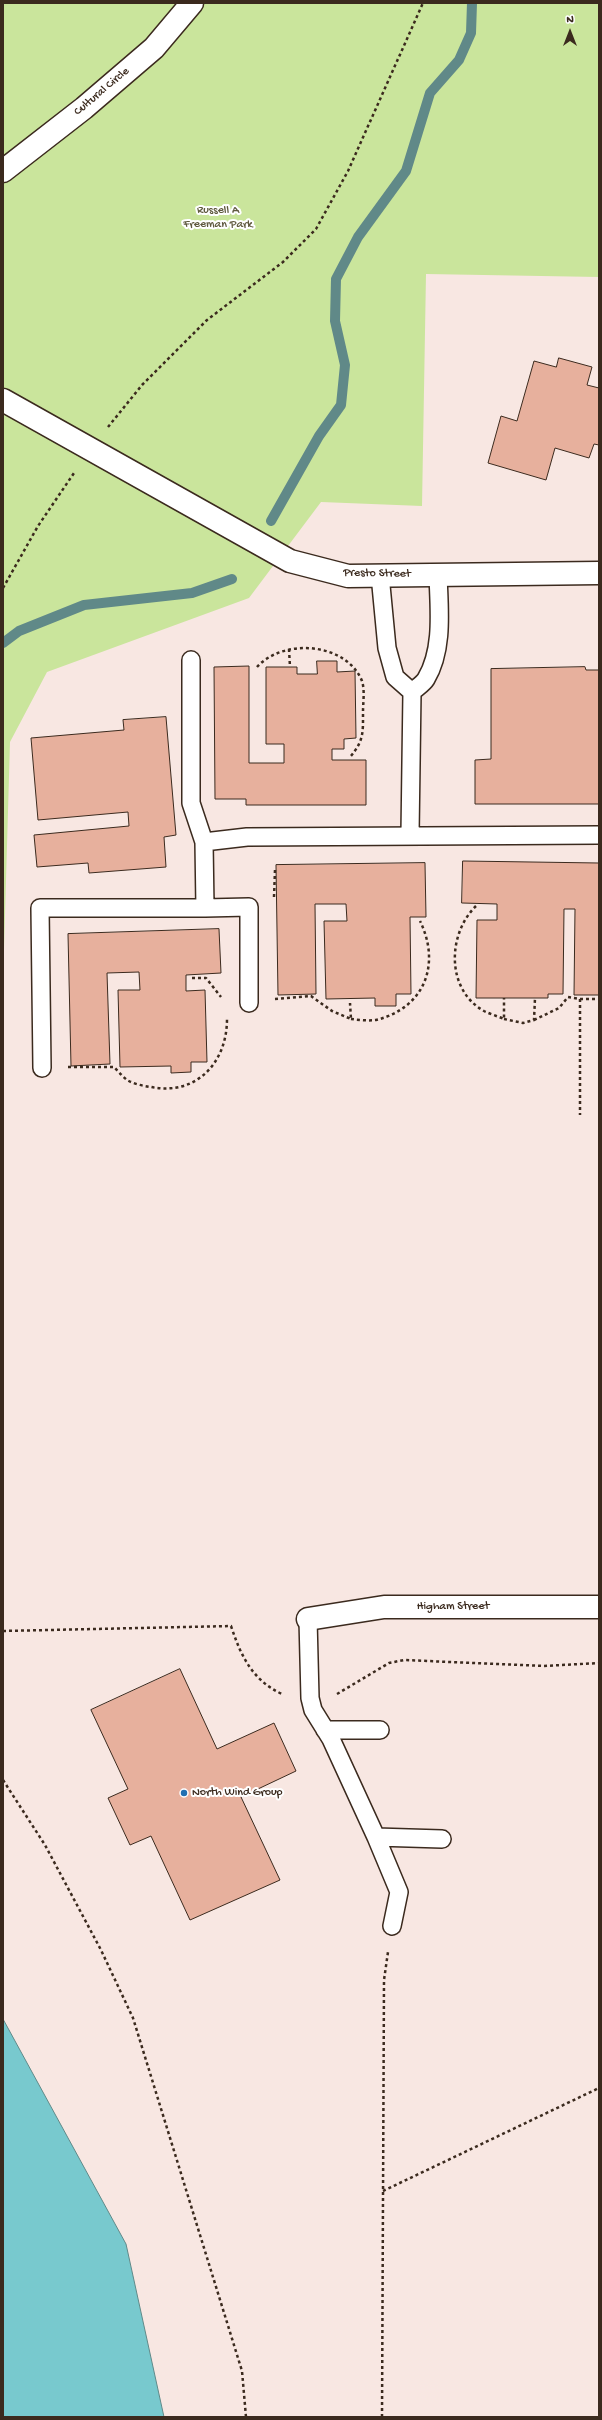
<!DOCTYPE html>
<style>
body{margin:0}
#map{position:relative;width:602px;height:2420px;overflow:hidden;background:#f8e7e2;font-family:"Gochi Hand",sans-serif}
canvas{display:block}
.frame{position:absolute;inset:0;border:4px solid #3b2a1e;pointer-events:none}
.north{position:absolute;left:550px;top:12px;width:40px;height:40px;-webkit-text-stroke:3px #fff;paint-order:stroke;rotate:0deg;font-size:11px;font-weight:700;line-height:16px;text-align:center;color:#3b2a1e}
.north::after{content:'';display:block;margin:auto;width:14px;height:18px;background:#3b2a1e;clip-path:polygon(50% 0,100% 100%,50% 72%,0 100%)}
</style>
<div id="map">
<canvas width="602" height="2420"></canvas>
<div class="frame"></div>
<div class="north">N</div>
</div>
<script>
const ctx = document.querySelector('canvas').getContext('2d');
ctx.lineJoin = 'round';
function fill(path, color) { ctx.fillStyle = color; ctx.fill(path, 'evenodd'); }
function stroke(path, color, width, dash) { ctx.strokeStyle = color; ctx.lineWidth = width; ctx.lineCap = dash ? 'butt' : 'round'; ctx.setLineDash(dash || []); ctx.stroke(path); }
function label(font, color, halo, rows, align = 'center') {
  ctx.font = font + ' "Gochi Hand",sans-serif'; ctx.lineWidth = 4; ctx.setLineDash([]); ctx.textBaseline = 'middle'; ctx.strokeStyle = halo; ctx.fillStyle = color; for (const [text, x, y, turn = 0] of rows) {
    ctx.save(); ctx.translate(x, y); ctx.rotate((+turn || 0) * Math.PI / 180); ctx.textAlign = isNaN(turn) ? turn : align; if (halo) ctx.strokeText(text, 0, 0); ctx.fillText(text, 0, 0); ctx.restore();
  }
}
const green = new Path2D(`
 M3,3h596v274l-173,-3 -4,232 -101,-4 -72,96 -202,74 -37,70 -7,242z`);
const water = new Path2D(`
 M3,2019l123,225 38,173h-161z`);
const stream = new Path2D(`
 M271,521l48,-85 22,-31 4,-40 -10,-44 1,-42 22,-42 48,-66 24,-78 29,-33 12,-27 1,-30
 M3,643l16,-12 65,-26 108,-12 40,-14`);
const building = new Path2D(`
 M559,358l33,9 -5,18 12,3v57l-5,-1 -5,14 -34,-10 -9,32 -58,-17 13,-47 16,5 17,-60 22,6z
 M317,661h20v11l18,-1 1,67 -12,1v10h-12v11h34v45h-120v-6h-31l-1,-132 35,-1v97h35v-19h-18v-77h31v7h20z
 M585,667l1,3h13v134h-124v-44l16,-1v-90z
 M166,717l10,118 -12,2 2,30 -77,6 -1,-10 -51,4 -3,-32 95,-9 -1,-14 -90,8 -7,-82 93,-8 -1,-10z
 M463,861l136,2v132h-25l1,-86h-11l-1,85h-15v4h-72l1,-78h20v-16l-35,-1z
 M425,863l1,54h-16l1,77h-15v12h-21v-8l-49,1 -2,-78h23l-1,-17h-31l1,90 -38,1 -2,-130z
 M219,929l2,44 -35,2v16l19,-1 2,72h-16v10l-20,1v-7l-51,1 -2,-77h22l-1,-18 -32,1 3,91 -39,2 -3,-132z
 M180,1669l37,80 57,-26 22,48 -55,26 39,83 -90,40 -39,-84 -21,9 -22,-47 20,-9 -37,-79z`);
const path = new Path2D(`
 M108,427l34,-42 65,-65 76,-58 33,-33 32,-58 75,-168
 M3,588l35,-62 36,-53
 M289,649l1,18
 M257,667c26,-29 89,-25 105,14 3,9 1,22 1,31 0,20 1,29 -13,45
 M274,897l1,-27
 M476,906c-28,27 -31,83 8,105 6,3 13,5 20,8v-21
 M192,978h14l15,19
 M275,999l36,-3 21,15 19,8 -1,-16
 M580,999h19
 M351,1019c8,1 17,2 25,1 49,-12 65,-56 44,-99
 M504,1019l19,4 11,-3 1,-22
 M534,1020l25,-12 9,-11 12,2v116
 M68,1067h46c4,4 8,9 13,13 7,4 16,6 24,7 45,9 76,-24 76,-68
 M3,1631l228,-5c10,30 21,54 51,68
 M337,1694l52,-31 15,-3 140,6 55,-3
 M3,1780l42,65 56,105 32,68 109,353 4,46
 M383,2191l216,-103
 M382,2417l2,-437 4,-28`);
const lane = new Path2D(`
 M380,575l7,73 8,29 17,15 -2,142
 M191,660v143l13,39
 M412,692c4,-4 11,-8 14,-13 18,-30 13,-71 12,-104
 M205,908l44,-1v96
 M42,1068l-2,-160h165l-1,-66 43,-5 352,-2
 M308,1619l2,79 3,12 18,29 45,98 23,55 -7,34
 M325,1730h55
 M376,1837l66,2`);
const street = new Path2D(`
 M3,171l81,-63 70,-60 38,-45
 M3,400l287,161 58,15 251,-3
 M308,1619l76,-12h215`);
const markers = [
 [184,1793,4,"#1f6fb2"]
];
const streetNames = [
 ["Cultural Circle",102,92,-40],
 ["Presto Street",377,574,1],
 ["Higham Street",453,1607]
];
const parkNames = [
 ["Russell A",218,211],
 ["Freeman Park",218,225]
];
const poiNames = [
 ["North Wind Group",192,1793]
];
fill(green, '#cae59c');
fill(water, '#78c9ce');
stroke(water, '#608988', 1);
stroke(stream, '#608988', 10);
fill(building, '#e7b09d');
stroke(building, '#3b2a1e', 1);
stroke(lane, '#3b2a1e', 20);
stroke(street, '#3b2a1e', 25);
stroke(path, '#3b2a1e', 2.5, [3, 3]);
stroke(lane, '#fff', 17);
stroke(street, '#fff', 22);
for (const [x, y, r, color] of markers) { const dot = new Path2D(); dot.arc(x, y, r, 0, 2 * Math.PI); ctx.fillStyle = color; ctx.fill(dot); stroke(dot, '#fff', 1.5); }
label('12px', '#3b2a1e', '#fff', streetNames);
label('12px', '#5f593e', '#fff', parkNames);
label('12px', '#3b2a1e', '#fff', poiNames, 'left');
</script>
